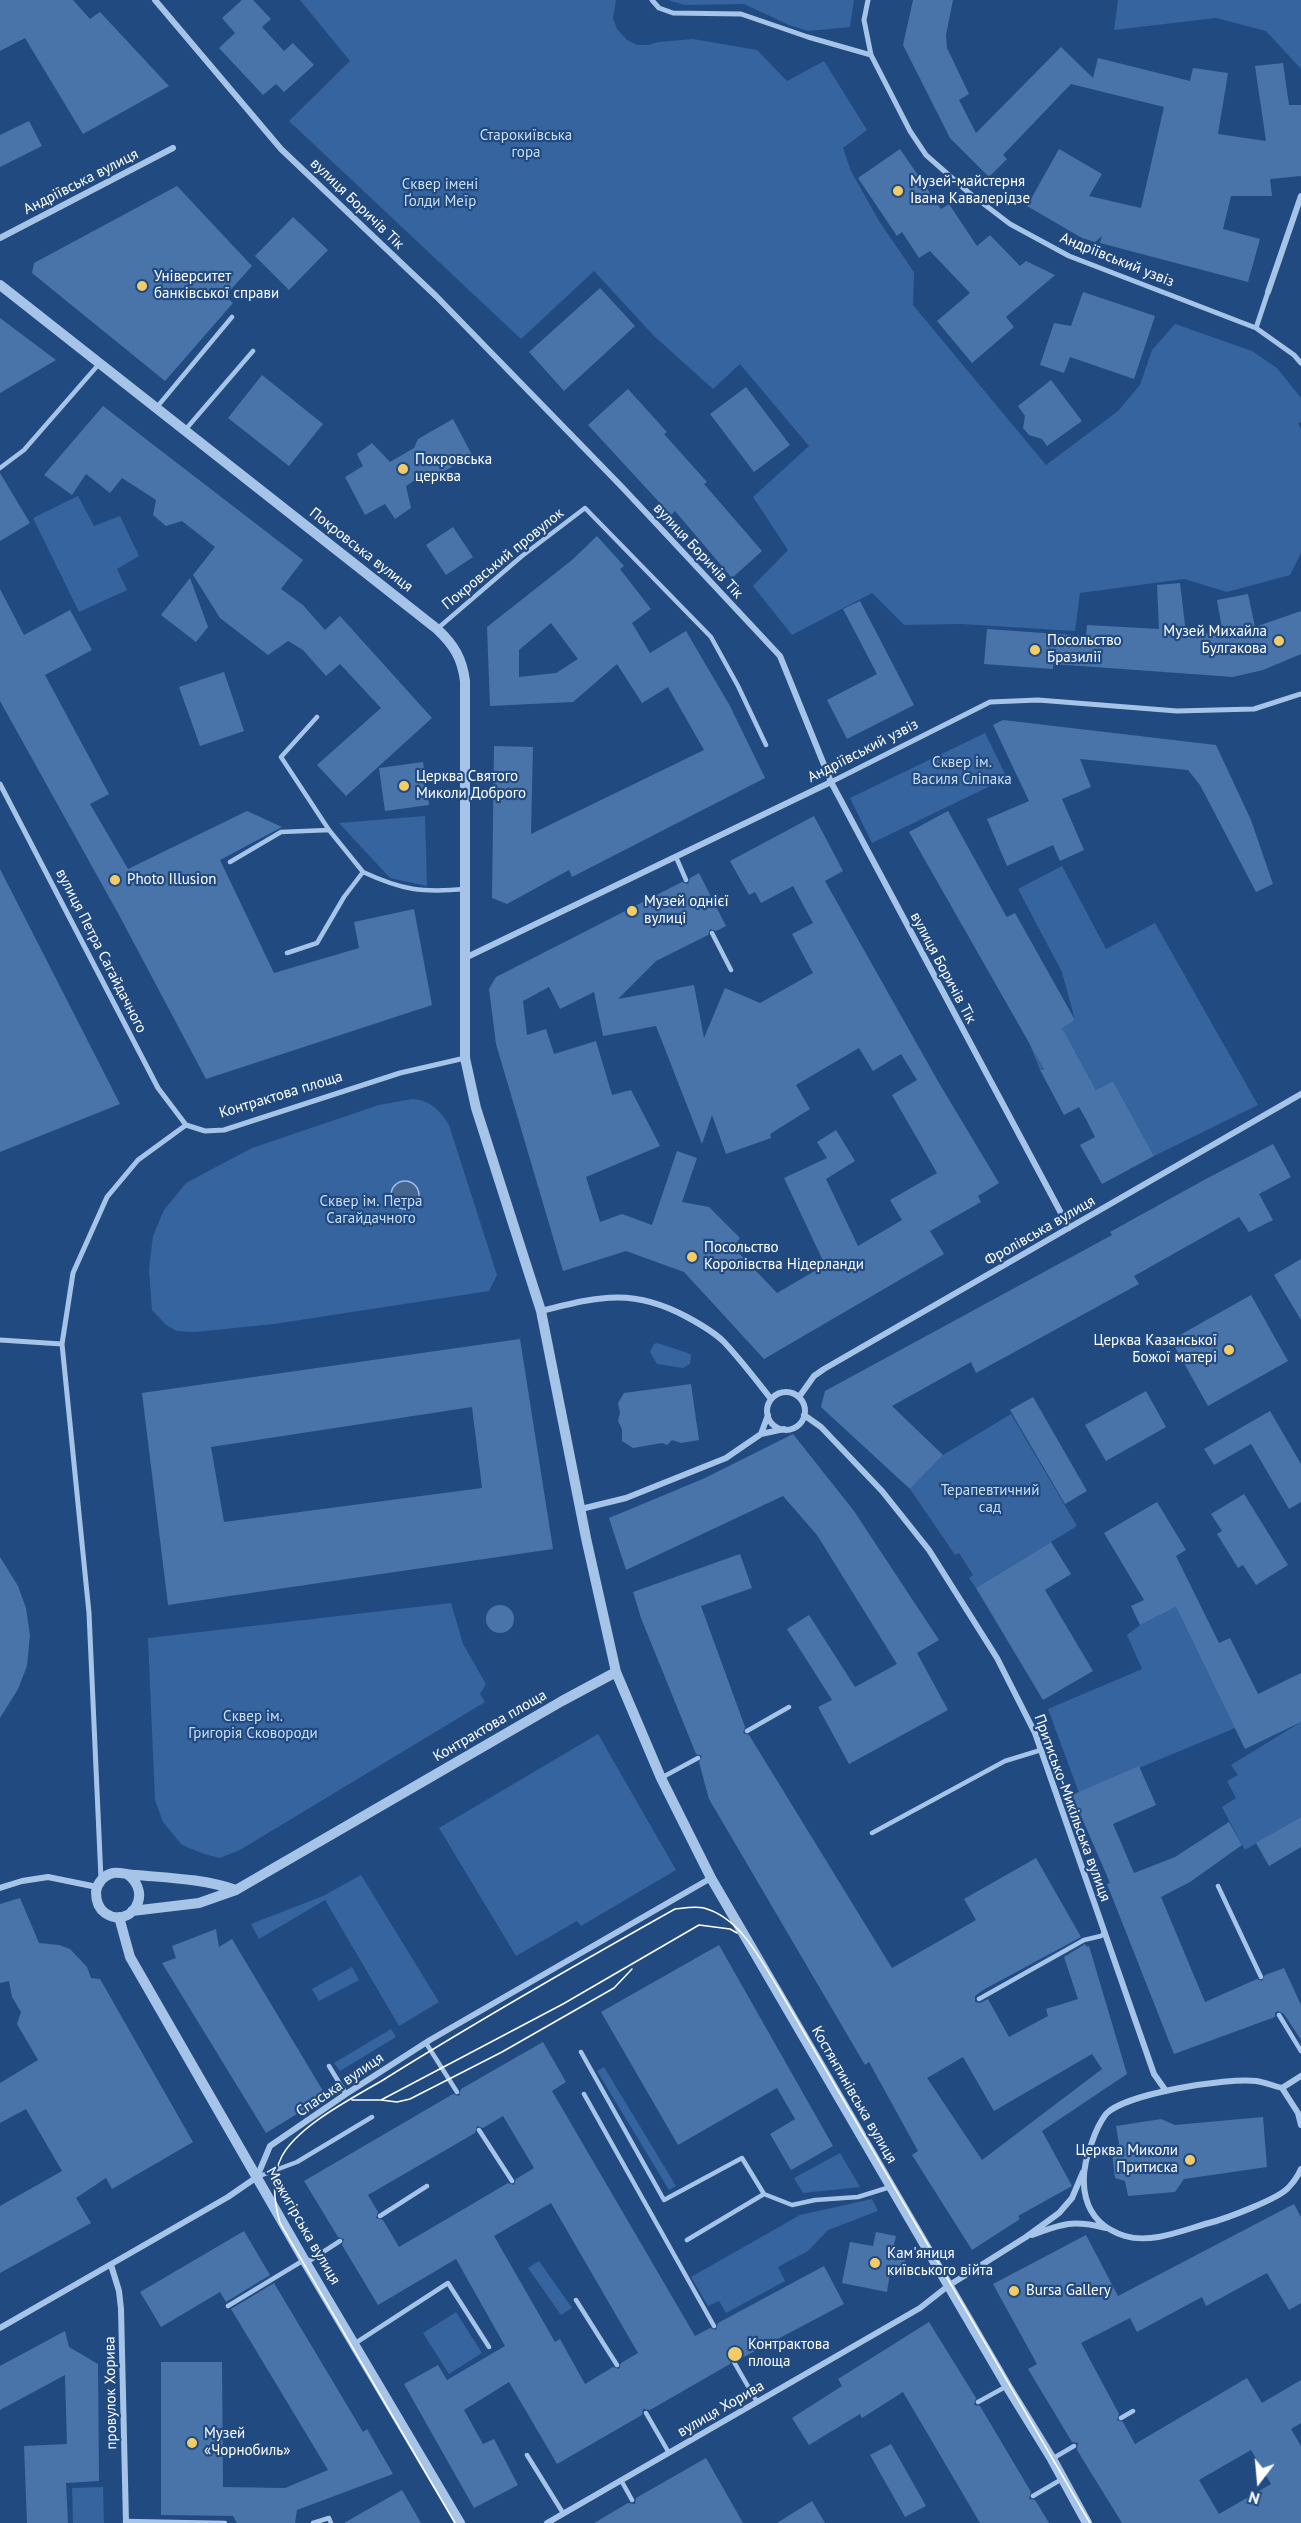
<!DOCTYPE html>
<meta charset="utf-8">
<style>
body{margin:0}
#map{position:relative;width:1301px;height:2523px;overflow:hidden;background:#214a80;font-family:"PT Sans",sans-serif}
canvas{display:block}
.north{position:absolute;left:1229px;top:2451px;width:60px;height:60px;-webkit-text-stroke:4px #214a80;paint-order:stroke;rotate:196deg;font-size:16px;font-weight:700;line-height:24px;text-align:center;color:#fff}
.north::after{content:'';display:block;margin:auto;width:21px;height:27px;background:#fff;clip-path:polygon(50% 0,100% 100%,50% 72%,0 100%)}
</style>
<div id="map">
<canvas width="1301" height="2523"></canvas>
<div class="north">N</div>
</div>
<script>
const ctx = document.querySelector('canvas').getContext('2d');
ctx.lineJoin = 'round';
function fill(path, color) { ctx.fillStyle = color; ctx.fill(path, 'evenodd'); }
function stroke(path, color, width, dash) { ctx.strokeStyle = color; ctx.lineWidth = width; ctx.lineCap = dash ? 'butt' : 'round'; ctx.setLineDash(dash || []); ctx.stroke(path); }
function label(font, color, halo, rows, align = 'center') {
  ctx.font = font + ' "PT Sans",sans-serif'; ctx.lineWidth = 4.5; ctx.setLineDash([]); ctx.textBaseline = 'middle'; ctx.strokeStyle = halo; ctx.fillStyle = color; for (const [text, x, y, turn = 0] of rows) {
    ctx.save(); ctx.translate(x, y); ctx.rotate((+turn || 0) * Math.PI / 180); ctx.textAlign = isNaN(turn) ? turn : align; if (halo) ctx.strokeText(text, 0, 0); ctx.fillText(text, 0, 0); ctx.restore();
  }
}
const green = new Path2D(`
 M300,0h316l-3,18 4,11 10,11 10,5h11l10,-3 35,-3 64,11 30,31 37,-20 43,69 -24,18 8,23 28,50 35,51 -1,33 133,160 72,-54 22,-26 12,-35 23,-26 77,27 25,17 24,30v24l-3,1 3,6v124l-11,22 -63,17 -43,-13 -104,14 -5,38 -114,-7 -57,1 -32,-32 -80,42 -39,-49 35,-36 -35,-53 56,-51 -69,-82 -27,25 -59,-53 -60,-65 -73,68 -232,-218 61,-60z
 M668,0h186l-4,27 -42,4 -19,-6 -45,-21 -59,1z
 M1118,0h183v69l-35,-38 -50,-13 -102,12z
 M78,496l16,30 26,-10 19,40 -22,13 10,21 -48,22 -46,-94z
 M985,733l22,45 -135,65 -22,-45z
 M425,816l2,70 -37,-8 -51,-55z
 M1062,866l44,83 49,-26 103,182 -104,51 -41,-75 -17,9 -21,-38 -35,18 -10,-25 45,-25 -13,-48 -44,-83z
 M412,1099c18,1 28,11 37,26l48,150 -8,16 -215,33 -79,8 -18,-1 -11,-6 -14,-15 -3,-41 4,-33 11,-26 22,-27 66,-35 127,-43z
 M657,1343l31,10 3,2 -1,9 -7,4 -26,-4 -7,-12 4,-8z
 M1011,1414l66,112 -101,62 -7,-10 4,-3 -14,-22 -4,2 -45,-66 33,-34z
 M451,1603l12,41 23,40 -6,10 5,8 -245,148 -20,8 -16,-4 -22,-9 -19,-23 -8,-22 -7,-162z
 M1176,1607l59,121 -156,65 -31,-84 94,-40 -15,-34 13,-10z
 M1301,1722v95l-56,33 -23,-43 14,-9 -9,-17 11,-6 -7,-10z
 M598,1734l78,136 -95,56 -4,-5 -61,35 -77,-128z
 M361,1875l78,127 -40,24 -74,-126 -66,39 -8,-15 72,-28z
 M352,1967l7,13 -40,21 -7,-12z
 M391,2029l5,8 -56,34 -6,-8z
 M604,2067l72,119 -7,4 -72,-119z
 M840,2153l20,34 -57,6 -9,-15z
 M872,2199l6,12 -50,19 -20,21 -30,16 7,14 -59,32 -7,-12 -11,5 -17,-29 109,-62z
 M539,2261l33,47 -11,7 -33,-47z
 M456,2312l26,41 -33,21 -26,-41z
 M103,2487l1,36h-31l-1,-35z`);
const water = new Path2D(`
 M391 1195a14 14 0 1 1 28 0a14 14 0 1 1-28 0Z`);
const building = new Path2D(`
 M0,0h73l17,19 10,-7 69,74 -86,48 -58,-96 -25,13z
 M242,0h11l18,19 -9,8 22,24 9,-8 21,22 -30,27 -8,-8 -13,11 -44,-47 16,-15 -13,-15z
 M913,0h40l-7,35 1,13 22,46 -10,6 17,33 85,-86 32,31 5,-20 92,23 3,-13 35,5 -10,61 48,7 -11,-75 28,-3 6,42h12v71l-31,3 2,17h-41l-8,33 37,10 -12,43 -148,-39 2,-7 -7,6 -13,-4 -55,-32 32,-57 43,25 -13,22 52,12 23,-101 -93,-23 -68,71 4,4 -18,18 -39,-39 -47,-93z
 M29,121l13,25 -42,21v-32z
 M900,149l41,60 8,-5 28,42 13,-11 30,31 6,-5 29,14 -49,42 8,10 -42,36 -35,-42 33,-28 -40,-42 -11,7 -17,-26 -5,4 -39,-58z
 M177,186l75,80 -27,30 8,7 -68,78 -133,-108 2,-10z
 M293,217l35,33 -39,40 -34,-34z
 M600,288l35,38 -71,65 -35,-39z
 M1083,292l72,24 -21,63 -64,-22 -6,16 -24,-8 14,-42 17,3z
 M0,318l56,42 -56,33z
 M262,375l61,49 -34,42 -61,-48z
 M1051,380l31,41 -35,25 -5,-7 -13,-4 -6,-7 2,-12 -7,-10z
 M746,387l44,58 -36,27 -44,-58z
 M628,389l39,43 -3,2 43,48 -3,2 58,67 -30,27 -57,-67 -4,4 -83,-90z
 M103,406l200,154 -22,29 22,16 22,25 15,-14 92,102 -86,78 -29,-31 64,-57 -41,-44 -14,12 -23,-26 -15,-9 -20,14 -48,-37 -27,-43 22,-28 -33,-26 -16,5 -13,-11 3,-15 -34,-22 -12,15 -24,-19 -14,21 -28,-20z
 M453,419l19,36 -36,21 -9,-4 -21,14 5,22 -16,11 -10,-15 -20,11 -20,-38 18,-11 -6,-12 15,-11 18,19 24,-14 4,-9z
 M0,473l30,50 -30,18z
 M453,527l20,30 -27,18 -20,-30z
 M597,536l27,30 -4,3 31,40 -19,14 18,30 36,-22 44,75 35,72 -193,99 -3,-7 -62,34 -15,-6 2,-152 39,1 -2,87 173,-84 -36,-63 -26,16 -25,-39 -44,38 -83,4 -3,-79 85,-67zM551,623l27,36 -22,14 -37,4v-27z
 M190,578l18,49 -12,15 -35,-27z
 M1180,583l6,50 37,1 -6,-34 31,-6 7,33 46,-16v43l-38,16 -30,7 -180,-13v5l-69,-5 3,-35 99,7 1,-11 72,4 -2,-44z
 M0,589l24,46 46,-25 22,40 -47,25 64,119 -19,10 38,65 119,-58 35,16 -62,33 54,113 85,-25 -5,-26 60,-13 18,96 -226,74 -87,-164 -119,-214z
 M860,601l54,104 -67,34 -20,-39 50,-26 -34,-65z
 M224,672l20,59 -44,15 -21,-59z
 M1003,720l213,25 35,75 22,64 -17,8 -56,-107 -12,-15 -108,-11 11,28 -29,12 22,51 -24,11 -7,-16 -46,21 -20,-47 42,-18 -36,-76z
 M423,762l6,43 -44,6 -6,-43z
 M948,811l57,103 2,3 8,-4 60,107 -13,8 34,62 17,-9 41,75 -52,28 -22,-39 15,-8 -8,-16 -8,-14 -15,8 -24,-45 4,-1 -135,-237z
 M814,816l29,55 -18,10 114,202 60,100 -21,13 3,6 -51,29 14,23 -180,105 -80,-87 -58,-21 -63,20 -67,-227 -7,-55 7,-12 186,-95 6,2 2,-6 9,-5 27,53 -10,5 -6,-2 -2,6 -52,26 -38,38 76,-14 10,53 21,-50 35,15 53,-30 -21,-39 21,-11 -20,-37 -32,17 -6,-11 -6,3 -19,-34zM549,987l11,22 34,-17 9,44 53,-10 46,118 10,-29 14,39 45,-16 -1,-4 40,-25 -14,-24 63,-37 14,23 28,-17 16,26 -25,15 45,78 -47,27 12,20 -44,26 -32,-67 29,-18 -19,-31 -19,12 10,16 -43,20 41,87 -48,28 -44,-46 7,-9 -31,-31 -27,-5 15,-44 -20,-7 -25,74 -30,-11 -22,8 -14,-45 74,-31 -29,-56 -19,5 -16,-54 -42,13 -8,-25 -19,6 -4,-34z
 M0,869l120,235 -120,48z
 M1273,1144l18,33 -32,17 14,26 -24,12 -10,-15 -105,59 5,8 -163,89 -5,-11 -79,44 51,49 -33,34 -89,-82 4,-16 287,-156 -2,-3 94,-52z
 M1301,1259v61l-27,-45z
 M1251,1295l37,66 -80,45 -37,-66z
 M520,1339l33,210 -385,56 -26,-212zM472,1407l10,81 -258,34 -13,-75z
 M691,1384l8,56 -18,3 -9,-3 -5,5 -5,-2 -29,5 -11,-7v-12l-4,-8 2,-8 -2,-10 6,-10z
 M1146,1391l20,36 -60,34 -21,-36z
 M1033,1397l54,94 -22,13 -55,-94z
 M1270,1411l31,53v38l-12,7 -38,-65 -37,21 -10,-16z
 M793,1434l61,77 85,129 -22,13 31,57 -99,54 -31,-57 14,-7 -45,-71 22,-14 46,72 42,-23 -80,-129 -34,-39 -157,74 -17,-52 96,-40z
 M1244,1494l44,71 -32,20 -13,-20 -5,3 -21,-34 5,-3 -11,-17z
 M1157,1502l29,48 -10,6 43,87 11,-5 28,56 43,-21v49l-56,27 -69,-142 -36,18 -9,-19 13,-6 -40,-67z
 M1051,1542l20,32 -26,16 48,81 -50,29 -67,-112z
 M740,1554l12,34 -51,18 44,121 -2,6 6,2 143,233 84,-48 -12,-21 72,-41 45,79 -98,53 -8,6v6l5,1 8,-4 21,38 39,-21 -2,-7 32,-10 -14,-42 21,-13 2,3 2,-1 38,128 -85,57 30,55 -54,30 2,3 -48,31 -60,-95 6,-4 -49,-89 -4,3 -156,-266 -10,-37 3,-6 -6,-2 -55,-136 -8,-26zM1092,2054l10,15 -120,91 -55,-82 36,-21 31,54z
 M0,1557l18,29 8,22 4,27 -3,31 -9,23 -18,29z
 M486 1619a14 14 0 1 1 28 0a14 14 0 1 1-28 0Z
 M1139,1766l17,39 -43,19 21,49 41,-16 54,-35 13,23 -52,37 -29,15 44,105 52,-23 5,2 3,-6 19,-7 17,37v35l-17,-26 -6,-3 -3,2v4l-101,37 -67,-170 3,-1 -38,-88z
 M1301,1817v30l-32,19 -13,-23z
 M20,1898l19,45 20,2 11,4 17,18 4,11 9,1 93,163 -81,47 -6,-11 -30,20 15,25 -91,50v-67l62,-35 -36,-62 -26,14v-40l38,-23 -21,-36 4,-12 -9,-15 -3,-16 -9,2v-79z
 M216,1929l3,18 13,-8 94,157 -60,37 -104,-170 14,-5 -4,-12z
 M719,1945l114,201 -42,24 -21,-36 25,-15 -18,-31 -99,57 -77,-133z
 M543,2042l23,40 -14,9 143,245 15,-8 6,2 2,-7 106,-57 20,38 -106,56 -6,-2 -2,6 -80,46 -7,-1 -1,6 -85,49 -48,-82 -45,28 19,34 11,-5 24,46 -44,23 -70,-124 34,-19 9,15 58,-34 -49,-87 -78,46 -36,-60 2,-6 -6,-2 -34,-56 149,-87 6,2 2,-7zM503,2116l31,52 -18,11 -2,6 -6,-2 -109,64 -16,-27 -7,-2 2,-6 -10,-17 107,-62 2,-7 6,2zM551,2203l87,150 -17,10 -2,6 -6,-2 -28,17 -25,-45 -5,3 -61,-106z
 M1263,2117l4,50 -83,12 -9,13 -47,4 -3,-15 -10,-3 -3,-26 7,-8 -3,-18 45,-7 14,6z
 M1294,2204l7,13v86l-12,7 -22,-37 -61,33 -4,-9 -65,35 -7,-14 -49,25 38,71 -2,6 6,2 12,22 112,-66 15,25 39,-23v43l-10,6 10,17v77h-179l-45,-73 1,-7 -6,-1 -44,-73 9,-5 -44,-80 93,-49 32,61zM1251,2450l20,34 -52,30 -20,-34z
 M244,2231l26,44 -44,27 -6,-10 -59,35 -21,-35z
 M876,2232l20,4 -3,13 14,3 -5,24 -12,-3 -3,19 -45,-9 8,-41 23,4z
 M274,2283l89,149 4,-3 26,45 -96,36 -2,13h-58l-4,-7 -72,-1v-153h61l1,125 62,1 43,-18 -97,-161z
 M929,2322l47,76 -2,7 6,1 51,86 -2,7 6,1 14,23h-69l-77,-131 -41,26 -2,-4 -51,31 -17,-27 50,-32 -4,-7z
 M65,2331l4,16 29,17 1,117 -33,2 2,40h-41l-3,-77 43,-2 -2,-69 -65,35v-44z
 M891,2444l35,62 -21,11 -35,-62z
 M706,2458l37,65h-149l34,-20 7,1 1,-6z
 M402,2490l19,33h-77z
 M812,2501l13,22h-48z`);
const service = new Path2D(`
 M157,407l75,-90
 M186,429l67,-78
 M0,468l24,-18 75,-86
 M437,629l85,-73 63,-48 126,129 27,49 28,59
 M317,717l-36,40 48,73 34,42
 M676,857l10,23
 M230,862l51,-30 48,-2
 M712,933l19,37
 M287,953l30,-10 27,-46 19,-25c39,18 59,21 102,17
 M747,1731l42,-24
 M661,1778l37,-20
 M872,1833l133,-72 36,-11
 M1218,1886l43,91
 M979,1999l105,-59 17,-4 4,-4
 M1279,2015l22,36
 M426,2043l31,49
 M581,2052l83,148 78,-42 22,36 28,11 23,-5 43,-3 32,-10
 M329,2066l17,28
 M584,2094l130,232
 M479,2130l33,51
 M257,2177l40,-15 75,-45
 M380,2216l47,-30
 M687,2240l77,-46
 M306,2263l34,-22
 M576,2300l41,65
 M228,2306l76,-46
 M354,2344l94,-61 41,64
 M734,2362l23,40
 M978,2402l29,-16
 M646,2413l23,40
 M1121,2418l12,-7
 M527,2455l36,58
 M1052,2459l22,-13
 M621,2480l11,20
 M1033,2496l29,-17
 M125,2521l100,2
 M313,2523l16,-5 2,5`);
const pedestrian = new Path2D(`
 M652,0l7,8 14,5 68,1 67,23 63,18
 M868,0l-4,20 7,35 39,76 16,24 42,37 42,32 59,32 187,72 38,27 7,8
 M1256,328l12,-36
 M831,782l159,-80 48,-2 139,11 77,-2 47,-15
 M0,784l158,304 28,37
 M186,1125l19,6 19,-1 176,-57 65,-15
 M0,1340l62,4
 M101,1879l-12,-266 -27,-269 11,-71 34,-76 31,-37 48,-35`);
const minor = new Path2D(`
 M155,0l126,149 156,148 185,190 158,169 51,126 238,446
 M0,238l173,-90
 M1268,292l33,-96
 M465,958l366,-176
 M541,1311c57,-14 91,-24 146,6 13,7 27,15 37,25 17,18 32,38 47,57
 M767 1411a19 19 0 1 1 38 0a19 19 0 1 1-38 0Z
 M799,1397l15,-21 10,-7 477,-275
 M804,1415l17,12 61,64 47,59 68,108 38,75 119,341 12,17
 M761,1434l7,-19
 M581,1509l45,-11 100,-40 35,-24 23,-5
 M0,1888l22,-7 26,-4 49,10
 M1282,2088l19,-12
 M1301,2125l-3,-12 -16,-25c-8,-2 -18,-6 -26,-7 -28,-4 -132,13 -150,33 -6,8 -11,19 -14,28 -15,38 -12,80 33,94 27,8 58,-6 84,-13 16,-4 69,-24 79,-35 5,-5 10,-12 13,-19
 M1032,2235c32,-12 41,-15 74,-7
 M111,2265l8,26 2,18 5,214
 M0,2328l228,-131 29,-20 13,-31 76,-52 84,-54 281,-162
 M547,2523l373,-215 28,-22 78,-49 33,-24 13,-15 11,-26`);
const tertiary = new Path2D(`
 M0,285l437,344c17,16 25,29 28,52v377l11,50 65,203 45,227 30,134 45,106 50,100 296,508 45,73 35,64
 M127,1874c28,20 2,56 -22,39 -7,-5 -9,-13 -9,-21 1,-9 8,-17 17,-19 7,-1 16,2 23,2 34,3 68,4 100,15
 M132,1911l67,-8 37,-13 326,-189 54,-29
 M119,1917l11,40 176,306 154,260`);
const tram = new Path2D(`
 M352,2100h29l182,-96 136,-79 31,4 7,4
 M381,2100l16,2 13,-3 92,-47 112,-64 18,-19
 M455,2523l-175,-300c-6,-21 -9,-46 2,-67 17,-31 71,-58 101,-76 96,-60 194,-116 292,-171 9,-1 20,-3 29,-1 36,10 55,49 73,78l313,537`);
const markers = [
 [898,191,6,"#f4cc67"],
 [142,286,6,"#f4cc67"],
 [403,469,6,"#f4cc67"],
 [1279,641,6,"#f4cc67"],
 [1035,650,6,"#f4cc67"],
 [404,786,6,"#f4cc67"],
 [115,880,6,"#f4cc67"],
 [632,911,6,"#f4cc67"],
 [692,1257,6,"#f4cc67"],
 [1229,1350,6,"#f4cc67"],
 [1190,2160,6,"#f4cc67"],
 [875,2263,6,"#f4cc67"],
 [1014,2291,6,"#f4cc67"],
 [735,2354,8,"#f4cc67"],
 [192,2443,6,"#f4cc67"]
];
const parkNames = [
 ["Старокиївська",526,136],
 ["гора",526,153],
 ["Сквер імені",440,185],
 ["Ґолди Меїр",440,202],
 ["Сквер ім.",962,763],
 ["Василя Сліпака",962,780],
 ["Сквер ім. Петра",371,1202],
 ["Сагайдачного",371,1219],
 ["Терапевтичний",990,1491],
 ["сад",990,1508],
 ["Сквер ім.",253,1717],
 ["Григорія Сковороди",253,1734]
];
const streetNames = [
 ["Андріївська вулиця",81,182,-27],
 ["вулиця Боричів Тік",357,204,44],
 ["Андріївський узвіз",1117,260,22],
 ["Покровська вулиця",361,550,38],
 ["вулиця Боричів Тік",698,551,47],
 ["Покровський провулок",503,559,-39],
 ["Андріївський узвіз",863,751,-27],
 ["вулиця Петра Сагайдачного",101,951,63],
 ["вулиця Боричів Тік",943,968,62],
 ["Контрактова площа",281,1095,-17],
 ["Фролівська вулиця",1040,1231,-30],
 ["Контрактова площа",490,1726,-30],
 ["Притисько-Микільська вулиця",1072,1808,70],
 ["Спаська вулиця",340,2085,-34],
 ["Костянтинівська вулиця",854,2095,60],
 ["Межигірська вулиця",303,2226,60],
 ["провулок Хорива",111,2393,-91],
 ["вулиця Хорива",721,2409,-30]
];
const poiNames = [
 ["Музей-майстерня",910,182],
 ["Івана Кавалерідзе",910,199],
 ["Університет",154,277],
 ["банківської справи",154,294],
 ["Покровська",415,460],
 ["церква",415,477],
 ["Музей Михайла",1267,632,"right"],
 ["Булгакова",1267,649,"right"],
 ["Посольство",1047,641],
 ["Бразилії",1047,658],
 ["Церква Святого",416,777],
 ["Миколи Доброго",416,794],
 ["Photo Illusion",127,880],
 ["Музей однієї",644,902],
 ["вулиці",644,919],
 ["Посольство",704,1248],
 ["Королівства Нідерланди",704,1265],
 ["Церква Казанської",1217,1341,"right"],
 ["Божої матері",1217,1358,"right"],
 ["Церква Миколи",1178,2151,"right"],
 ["Притиска",1178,2168,"right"],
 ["Кам'яниця",887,2254],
 ["київського війта",887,2271],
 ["Bursa Gallery",1026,2291],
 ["Контрактова",748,2345],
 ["площа",748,2362],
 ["Музей",204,2434],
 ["«Чорнобиль»",204,2451]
];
fill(green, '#35649e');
fill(water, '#47658d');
stroke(water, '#9abee9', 1.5);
fill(building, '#4974a9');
stroke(service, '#a6c4e8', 4.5);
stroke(pedestrian, '#a6c4e8', 5);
stroke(minor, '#a6c4e8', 6);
stroke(tertiary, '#a6c4e8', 10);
stroke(tram, '#fff', 1.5);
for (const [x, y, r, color] of markers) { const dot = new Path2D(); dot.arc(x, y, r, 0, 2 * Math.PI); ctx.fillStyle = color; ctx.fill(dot); stroke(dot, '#214a80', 2); }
label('15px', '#cadef6', '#214a80', parkNames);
label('15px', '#fff', '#214a80', streetNames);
label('15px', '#fff', '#214a80', poiNames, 'left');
</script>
